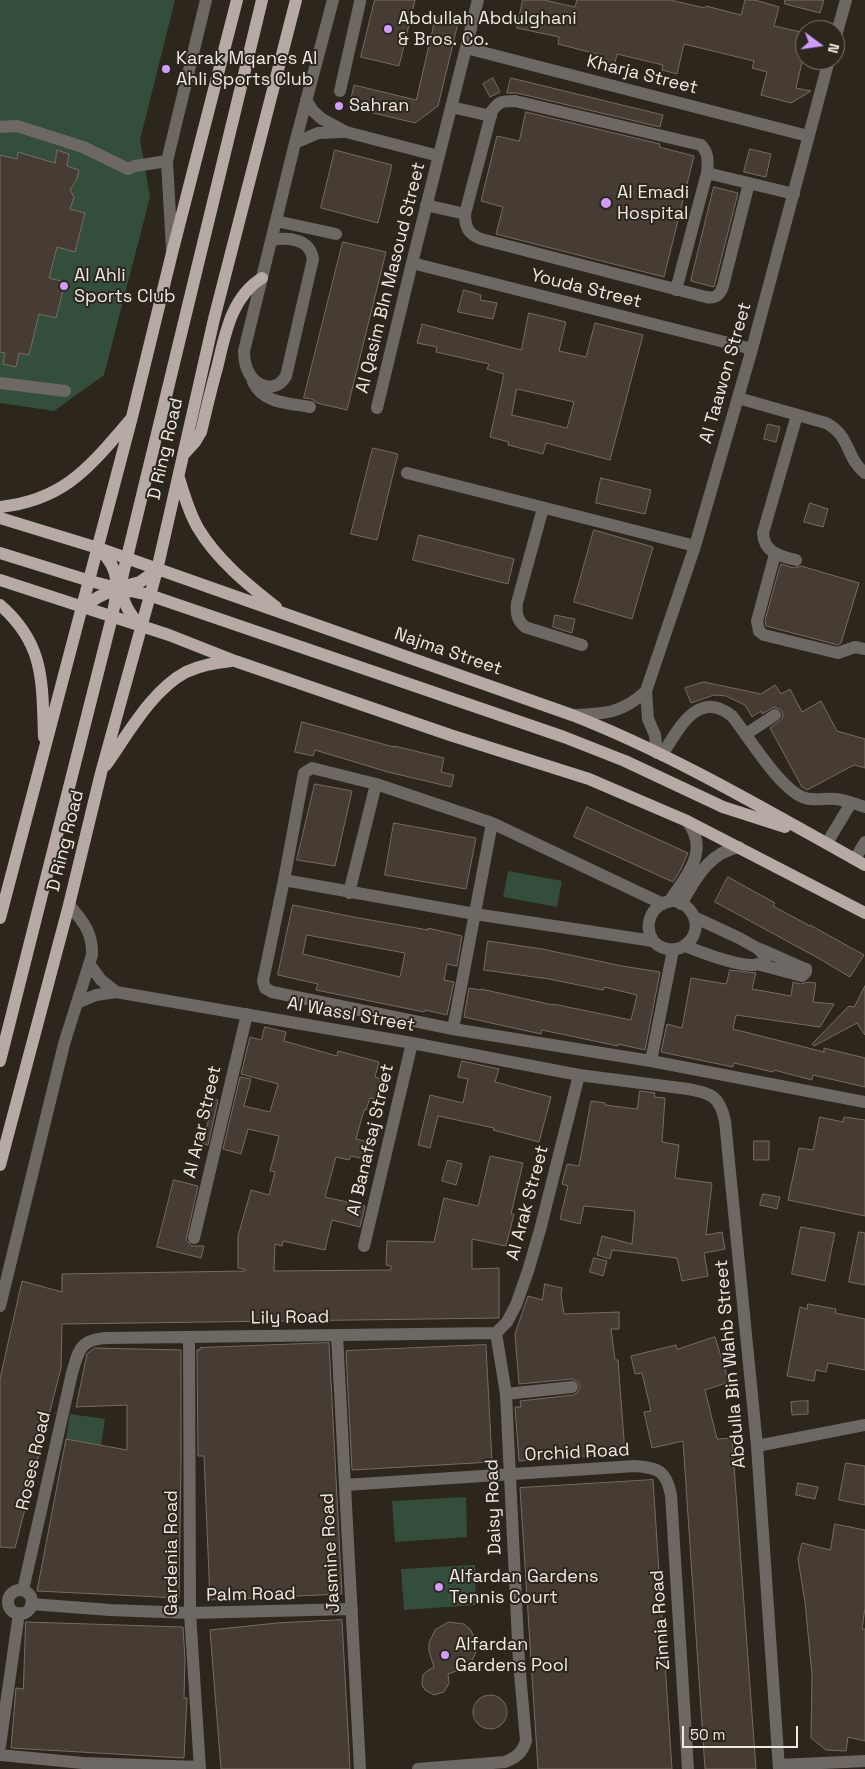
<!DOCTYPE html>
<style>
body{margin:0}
#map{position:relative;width:865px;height:1769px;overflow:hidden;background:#2c261c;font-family:"Space Grotesk",sans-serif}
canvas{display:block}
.north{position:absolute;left:795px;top:20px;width:50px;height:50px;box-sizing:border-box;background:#2c261c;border:1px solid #7a746c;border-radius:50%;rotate:104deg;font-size:14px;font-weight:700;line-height:20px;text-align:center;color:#eeeae3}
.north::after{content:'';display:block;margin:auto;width:18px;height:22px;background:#d09dff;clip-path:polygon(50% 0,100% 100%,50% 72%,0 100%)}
.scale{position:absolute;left:682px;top:1726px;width:116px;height:22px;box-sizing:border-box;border:2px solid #eeeae3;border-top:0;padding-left:6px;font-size:15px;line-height:18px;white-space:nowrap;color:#eeeae3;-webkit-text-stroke:4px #2c261c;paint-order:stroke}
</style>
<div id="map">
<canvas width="865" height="1769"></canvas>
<div class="north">N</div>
<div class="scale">50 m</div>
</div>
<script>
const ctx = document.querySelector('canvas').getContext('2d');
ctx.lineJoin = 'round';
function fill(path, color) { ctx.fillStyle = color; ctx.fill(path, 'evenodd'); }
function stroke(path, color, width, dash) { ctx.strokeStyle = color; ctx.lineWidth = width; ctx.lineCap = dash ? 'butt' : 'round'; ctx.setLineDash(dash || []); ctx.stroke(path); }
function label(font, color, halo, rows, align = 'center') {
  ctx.font = font + ' "Space Grotesk",sans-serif'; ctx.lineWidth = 4; ctx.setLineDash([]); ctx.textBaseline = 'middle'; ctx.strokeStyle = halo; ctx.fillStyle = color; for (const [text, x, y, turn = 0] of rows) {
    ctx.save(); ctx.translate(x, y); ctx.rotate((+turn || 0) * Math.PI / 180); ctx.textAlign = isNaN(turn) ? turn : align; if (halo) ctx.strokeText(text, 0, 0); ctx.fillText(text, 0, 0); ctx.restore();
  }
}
const green = new Path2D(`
 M0,0h175l-35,140 10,57 -46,178 -50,36 -54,-8z
 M508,871l54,10 -5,26 -54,-10z
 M70,1414l35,5 -4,26 -35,-6z
 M466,1497l1,40 -72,5 -3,-41z
 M475,1565l1,40 -72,5 -3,-41z`);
const building = new Path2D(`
 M375,0h40l-16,66 -38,-9z
 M523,0h21l31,7 2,-7h93l35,8 1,-2 35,9 4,-15h10l24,7 -5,19 31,7v16l-9,39 15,3 -20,12 -30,-8 6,-23 -15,-4 2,-7 -70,-17 -7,30 -15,-4 1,-5 -46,-11 -3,13 -15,-4 2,-8 -43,-11 1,-7 -42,-9z
 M785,0h39l-4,13 -35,-9z
 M436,17l22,6 -20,83 -23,17 -66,-16 5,-22 62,15z
 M493,78l7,14 -10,5 -7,-13z
 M511,78l152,37 -3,12 -143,-34h-10z
 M526,112l134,32 -1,3 35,9 -30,121 -168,-43 7,-27 -22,-6 16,-65 22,5z
 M750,149l21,5 -5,23 -22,-5z
 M57,150l12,4 -2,12 12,4 -2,9 -7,11 4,7 -4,12 15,4 -10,39 -18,-5 -8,31 16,4 -9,36 -17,-4 -10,41 -10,-2 -3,14 -13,-3 2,-11 -5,-1v-197l17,4 1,-7 37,11z
 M335,150l57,15 -14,58 -57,-15z
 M714,187l24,6 -24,94 -23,-6z
 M343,242l43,10 -39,158 -30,-7 -5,-4 -8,-1z
 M464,290l17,5 -1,5 17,3 -4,16 -35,-7z
 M529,313l37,9 -7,29 27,6 9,-34 48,12 -33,125 -64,-17 -3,11 -35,-9 1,-3 -19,-5 14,-63 -17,-5 2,-5 -53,-12 1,-5 -20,-4 5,-19 99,26zM517,389l57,13 -7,26 -55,-13z
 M768,424l12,3 -4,15 -12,-3z
 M373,448l25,6 -21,86 -26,-6z
 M601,478l50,12 -6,24 -49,-11z
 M810,503l18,6 -5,18 -19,-5z
 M594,530l59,17 -21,72 -58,-17z
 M419,535l95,24 -6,25 -95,-24z
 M781,564l13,4 7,-2 58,17 -18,60 -3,2 -72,-19 -1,-5z
 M555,615l20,4 -3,14 -19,-6z
 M704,682l57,12 14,-9 6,9 9,-5 12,23 19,-11 16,30 28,8v29l-11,-3 -47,25 -5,-3 -32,-59 12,-9 1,-5 -2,-4 -7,-3 -12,7 -1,-3 -9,6 -7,-12 -19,-9 -12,-1 -23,8 -6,-15z
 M302,722l92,25v-1l50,12 -3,14 13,3 -3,12 -63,-15 -73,-22 -2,6 -18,-4z
 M315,784l37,7 -17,75 -38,-6z
 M587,807l101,46 -7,16 -8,13 -99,-45z
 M394,823l82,15 -10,51 -81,-14z
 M728,877l47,26 -2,3 37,20v-1l54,30 -14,22 -30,-18 -105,-57z
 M293,905l66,13 69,12v-2l34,8 -5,30 -10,-2 -3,16 10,2 -7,33 -22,-5 -1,2 -108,-22 2,-6 -40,-9zM307,935l98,18 -5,24 -97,-23z
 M488,941l54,8 80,17 38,6 -15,78 -27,-6v2l-76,-16 -1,4 -77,-17 5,-29 12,2v-1l72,16v-1l78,16 6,-25 -33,-8 -1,3 -54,-11 -65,-9z
 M730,970l26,3 -4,16 39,7 2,-14 7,2 8,-2 8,1 -3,19 21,2 -14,23 -84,-12 -3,14 91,23v-4l41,10v29l-52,-12 -1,5 -38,-10 -1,2 -39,-9 -1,4 -72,-15 6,-28 15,4 9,-50 35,6z
 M865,986v49l-8,-12 -43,23 -2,-2 37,-38 5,1z
 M265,1027l21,5 -2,9 53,15 1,-5 41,11 -4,15 6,2 -5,20 -6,-1 -4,12h-2l-8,29 18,4 -4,17 -19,-4 -2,4 -13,-3 -11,40 40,9 -5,21 -28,-7 -7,30 -42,-9 -1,5 -7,-2 -1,27 117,-1v-4l-5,-1 1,-24 47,1 10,-44 34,8 12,-50 33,7 -12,51h3l-8,32 -34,-7v30l27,-1v50l-437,6 -1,44 -46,180 -15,-1v-168l22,-98 40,11v-18l183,-3v-2l-7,-1v-32l13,-46 18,5 6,-23 -5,-1 9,-35 -31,-7 -7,25 -18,-5 17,-72 11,2 -7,27 26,6 8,-28 -37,-10 9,-37 11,3z
 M462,1061l37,8 -4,13 56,15 -12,45 -46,-12 1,-2 -56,-12 -8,32 -12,-3 12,-50 33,8 5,-24 -10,-2z
 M640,1091l15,2 -1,4 11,1 -3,44 17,3 -4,33 37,5 -6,52 16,-3 3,17 -21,4 4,23 -26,5 -5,-23 -65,-8 -2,9 -13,-4 5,-19 30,8 3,-33 -51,-5 -4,18 -20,-5 8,-33 -6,-2 5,-20 12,2 12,-65 14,2v2l32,4z
 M214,1099l4,1 -10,45 -5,-1z
 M820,1117l23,5 1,-5 21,3v96l-77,-16 11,-52 14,2z
 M754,1141h15v19h-15z
 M448,1160l14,4 -6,21 -14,-4z
 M174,1180l24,6 -12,54 6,6h12l-3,12 -44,-11z
 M763,1194l17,3 -3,12 -17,-4z
 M801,1227l34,6 -10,48 -33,-7z
 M859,1232l6,1v52l-16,-3z
 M594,1258l13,3 -4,15 -13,-4z
 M545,1284l17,4 -1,7 3,19 55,-2v17h-8l4,31h3l7,93 -106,8 -4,-54h6l-1,-6 53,-6 4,-2 3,-6 -2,-5 -6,-3 -53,5 -4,-50 13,-38 14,4z
 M808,1304l28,5 -1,4 30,6v51l-37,-7 -2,9 -10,-2 -2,11 -27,-5 13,-69 7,2z
 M715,1337l14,45 -24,8 12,49 15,-1 24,331h-51l-22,-328 -31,7 -8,-36 7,-1 -9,-38 -7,1 -4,-18 45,-11 1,4z
 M329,1343l13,251 -132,6 -6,-144h-6l-1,-106h3v-2z
 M486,1345l6,117 -140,8 -6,-119z
 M95,1348l86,2v112l-2,136 -142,-7 29,-152 61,11v-45l-51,2 11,-53z
 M808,1401v13l-16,1 -1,-13z
 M846,1463l19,3v39l-26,-5z
 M653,1480l19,289h-134l-18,-281z
 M798,1483l20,4 -3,12 -19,-4z
 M835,1524l30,6v78l-3,21h3v112l-17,-4 -2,14 -20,-1 -15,-12 1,-63 -7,-73 -7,-43 4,-16 28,7z
 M342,1620l8,149h-129l-11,-139 67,-7z
 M26,1622l157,5 2,32 -1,39h3l-3,60 -173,-10 5,-60 7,1z
 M449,1622l15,2 6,5 7,13v8l-6,13 -6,5 -17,6 1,9 -5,9 -10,3 -9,-5 -3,-5 1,-10 4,-4 7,-4 -5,-16v-8l6,-13z
 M473 1712a17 17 0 1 1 34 0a17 17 0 1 1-34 0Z`);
const minor = new Path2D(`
 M835,39l11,-39
 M466,48l342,88
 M340,91l20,-89
 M306,100l7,11 9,8 24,13 93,24
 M451,107l40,9
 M0,127l17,-1 66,21 45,22 7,-3 32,-5
 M295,143l23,-10 25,-1
 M707,173l87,21
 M426,205l39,9
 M276,221l60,13
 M272,240c17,-3 38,-1 41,19l-27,117c-10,18 -31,11 -38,-5 -3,-6 -4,-13 -4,-20l51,-208 38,-143
 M172,250l-5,-89 39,-161
 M412,263l340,86
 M676,290l31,-117c1,-11 2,-20 -6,-28l-186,-44c-12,0 -16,0 -23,10l-27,103c0,13 3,20 16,25l225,58c10,2 14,-2 17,-11l26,-103
 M253,382c11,22 36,21 57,25
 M0,383l65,8
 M738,398l88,25c25,13 19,34 39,50
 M377,408l35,-145 66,-263
 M407,473l288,73
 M543,508l-26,95c-1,11 0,17 8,24l57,18
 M775,554l-18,67 2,10 5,4 74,18 17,-6 10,2
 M796,560c-16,-4 -32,-7 -33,-27l34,-118
 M572,715c31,-1 50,-1 74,-24
 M746,734l29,-19
 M657,753l-2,-18 -7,-16 -2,-28 49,-145 57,-197 77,-289
 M662,755c16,-25 36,-67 70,-39 16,20 49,75 73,82 10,3 20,0 31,1 9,1 20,5 29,8
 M827,843l24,-40
 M855,859l10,-17
 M284,880l191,34 178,27c24,24 57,-8 36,-32 -20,-22 -52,6 -36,32
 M349,893l27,-109
 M669,902c16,-25 42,-51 18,-81
 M663,904l-171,-81 -116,-39 -64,-16 -8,5 -1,5 -19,102 -21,101 2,7 7,4 181,37 198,32 214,41
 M681,904c15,-25 27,-51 58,-57
 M685,946c13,5 78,32 81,11l-9,-9 -18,-10 -45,-21
 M757,964l45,12 4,-4v-3l-3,-1 -43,-19
 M90,965l11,15 15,12
 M77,1003l19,-8 20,-3 296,51 167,32 109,14c24,4 32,8 37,32l32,325 22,323
 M453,1029l39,-206
 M651,1061l22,-111
 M194,1238l53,-224
 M364,1246l48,-203
 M0,1306l64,-262 28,-89c1,-22 -9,-34 -23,-50
 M496,1333l11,-11 9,-17 12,-34 12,-41 39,-155
 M337,1335l23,434
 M189,1337l1,276 10,156
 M506,1394l66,-7
 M757,1446l108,-21
 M345,1485l290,-19c23,2 31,4 36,29l17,274
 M23,1590l49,-217c7,-25 9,-34 36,-35l388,-5
 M8 1602a12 12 0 1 1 24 0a12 12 0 1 1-24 0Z
 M31,1604l79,6 80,3 162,-4
 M0,1746l19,-133
 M0,1755l83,8 116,4
 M779,1765l86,-4
 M418,1769l87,-7c12,-5 17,-9 21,-21l-7,-79 -13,-268 -10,-61`);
const major = new Path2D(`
 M185,453l10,-11 6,-10c5,-21 10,-43 16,-64 8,-33 14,-71 45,-90
 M179,478c5,17 10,34 19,50 19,32 50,57 78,79
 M0,507c66,-7 91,-42 131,-88
 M0,518l98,30 474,167c100,39 198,97 293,150
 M0,553l90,28 27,7 23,-6 17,-12
 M0,580l169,55 66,26 215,74 139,44 98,42 178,92
 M0,605c45,39 42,77 44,132
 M82,608c26,-20 37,-21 67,-13l415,142 61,24 98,46 62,20
 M141,626c-14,-14 -22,-29 -19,-48l140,-578
 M106,765c22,-31 46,-75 80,-93 15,-7 29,-9 45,-11
 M0,918l132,-501 40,-164 65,-253
 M0,1061l112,-444c6,-27 10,-47 -13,-68
 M0,1165l69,-260 32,-132 56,-203 57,-251 82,-319`);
const markers = [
 [388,29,5,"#d09dff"],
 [166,69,5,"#d09dff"],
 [339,106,5,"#d09dff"],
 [606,203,6,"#d09dff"],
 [64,286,5,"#d09dff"],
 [439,1587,5,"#d09dff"],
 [445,1655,5,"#d09dff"]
];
const poiNames = [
 ["Abdullah Abdulghani",398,19],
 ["& Bros. Co.",398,40],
 ["Karak Mqanes Al",176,59],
 ["Ahli Sports Club",176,80],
 ["Sahran",349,106],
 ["Al Emadi",617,193],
 ["Hospital",617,214],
 ["Al Ahli",74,276],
 ["Sports Club",74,297],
 ["Alfardan Gardens",449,1577],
 ["Tennis Court",449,1598],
 ["Alfardan",455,1645],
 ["Gardens Pool",455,1666]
];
const streetNames = [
 ["Kharja Street",642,75,14],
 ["Al Qasim BIn Masoud Street",391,278,-76],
 ["Youda Street",586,289,14],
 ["Al Taawon Street",726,373,-74],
 ["D Ring Road",166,449,-77],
 ["Najma Street",448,652,19],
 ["D Ring Road",66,841,-76],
 ["Al Wassl Street",351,1015,10],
 ["Al Arar Street",203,1122,-77],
 ["Al Banafsaj Street",371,1140,-77],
 ["Al Arak Street",528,1203,-75],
 ["Lily Road",290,1318,-1],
 ["Abdulla Bin Wahb Street",731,1364,-95],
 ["Orchid Road",577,1453,-3],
 ["Roses Road",34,1461,-77],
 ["Daisy Road",494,1507,-92],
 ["Gardenia Road",172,1553,-90],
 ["Jasmine Road",331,1553,-93],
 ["Palm Road",251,1595,-1],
 ["Zinnia Road",661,1620,-94]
];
fill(green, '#344e3c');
fill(building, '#463c33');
stroke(building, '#776c63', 1);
stroke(minor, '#6e6865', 12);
stroke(major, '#b7a9a4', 12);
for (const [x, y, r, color] of markers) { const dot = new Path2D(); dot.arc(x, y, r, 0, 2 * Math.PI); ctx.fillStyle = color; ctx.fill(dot); stroke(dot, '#2c261c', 2); }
label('18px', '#eeeae3', '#2c261c', poiNames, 'left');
label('18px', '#eeeae3', '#2c261c', streetNames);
</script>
